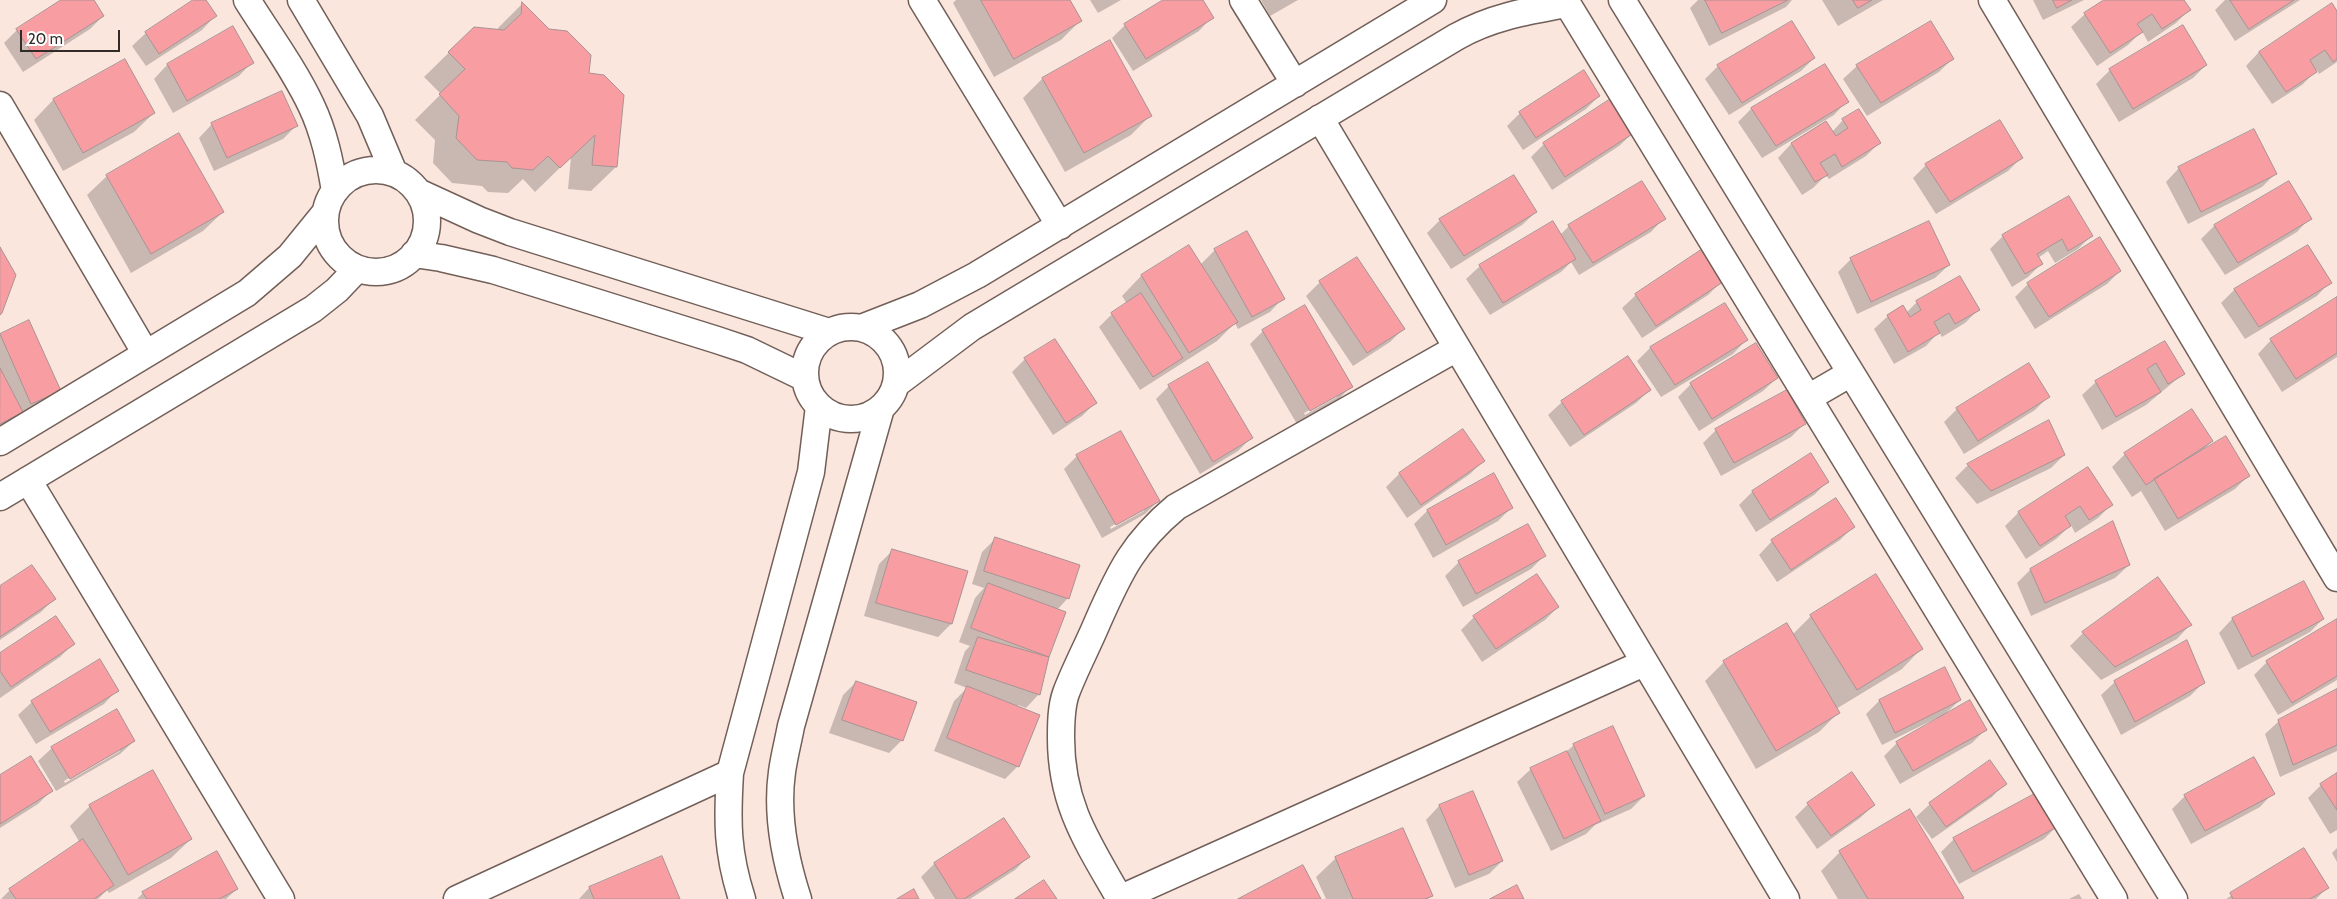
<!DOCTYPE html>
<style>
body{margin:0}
#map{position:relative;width:2337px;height:899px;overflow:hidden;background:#fbe6de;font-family:Cabin,sans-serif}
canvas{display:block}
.scale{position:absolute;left:20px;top:30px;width:100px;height:22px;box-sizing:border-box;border:2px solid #332b28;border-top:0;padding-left:6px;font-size:15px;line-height:18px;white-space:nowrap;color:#332b28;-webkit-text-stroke:4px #fff;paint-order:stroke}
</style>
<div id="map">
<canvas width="2337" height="899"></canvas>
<div class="scale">20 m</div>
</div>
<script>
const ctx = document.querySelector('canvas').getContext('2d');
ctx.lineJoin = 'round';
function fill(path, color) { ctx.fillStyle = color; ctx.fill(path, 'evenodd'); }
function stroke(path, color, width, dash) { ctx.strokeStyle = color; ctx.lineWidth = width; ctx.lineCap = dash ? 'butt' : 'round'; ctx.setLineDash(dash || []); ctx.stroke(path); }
const shadow = new Path2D(`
 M63,0h29l11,16 -13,13 -67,43 -19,-29 13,-13z
 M195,0h9l11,16 -13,14 -56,36 -14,-20 14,-13z
 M956,0h113l11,21 -19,19 -67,37 -41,-74z
 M1090,0h31l-23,13z
 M1165,0h36l11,17 -13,14 -66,40 -21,-33 13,-13z
 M1261,0h37l-28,16z
 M1698,0h94l-6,7 -77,39 -19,-38z
 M1822,0h61l-45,26z
 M2033,0h51l-41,20z
 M2106,0h76l7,10 -13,13 -28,19 -6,-11 -14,14 -31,21 -26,-39 14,-13z
 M2225,0h75l-65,41 -20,-31z
 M522,4l66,70 28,93 -25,24 -23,-2 3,-32 -36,35 -12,-13 -15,14 -20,-1 -6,-6 -30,-3 -19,-20 2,-23 -20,-20 26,-26 -17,-17 50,-49 24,2v-2z
 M2337,13v49l-18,12 -2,-4 -15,15 -30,19 -26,-38 13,-14z
 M2183,27l23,38 -13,13 -74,44 -23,-38 14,-14z
 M232,28l20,34 -13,14 -66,37 -19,-34 13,-14z
 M1814,58l-13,13 -72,44 -24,-36 13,-13z
 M1952,59l-13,13 -72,44 -24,-37 14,-13z
 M125,61l29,52 -20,19 -71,39 -29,-51 19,-20z
 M1825,65l22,36 -13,14 -72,43 -24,-36 13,-13z
 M1042,79l109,36 -20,20 -66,37 -42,-74z
 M1599,96l-13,13 -63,41 -16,-24 13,-13z
 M1843,120l36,23 -13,13 -37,23 -3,-4 -13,13 -11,7 -24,-37 13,-14 35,-21 6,9z
 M212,124l84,2 -13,13 -69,32 -15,-33z
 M1633,133l-14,13 -67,44 -21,-33 13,-13z
 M179,135l44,77 -20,19 -72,42 -44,-78 20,-19z
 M2021,158l-13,13 -72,43 -23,-36 13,-13z
 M2179,168l96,6 -13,13 -74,37 -22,-42z
 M1536,212l-14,13 -71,44 -24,-36 13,-13z
 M1664,218l-13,14 -72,43 -8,-13 -10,10 -71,43 -24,-36 14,-13 80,-31 9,-9z
 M2310,218l-13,14 -72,43 -24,-36 13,-13z
 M2003,236h88l-13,13 -23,14 -7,-12 -10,7 3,6 -13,13 -16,10 -22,-38z
 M1189,246l11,19 15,-15 68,48 -13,14 -32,17 -3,-6 -18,18 -77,49 -41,-63 13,-13 15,-10 -5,-8 19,-20z
 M2308,247l22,35 -13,14 -72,43 -24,-36 13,-13z
 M1356,259l47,70 -13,13 -37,24 -47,-70 14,-14z
 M1851,259l98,6 -14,13 -78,36 -19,-42z
 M2120,271l-13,13 -72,45 -20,-32 13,-13z
 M1959,278l19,32 -13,13 -23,14 -3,-5 -13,14 -32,18 -20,-35 14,-13 18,-3 11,-11z
 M1721,282l-13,13 -66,43 -20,-30 14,-13z
 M2337,299v58l-55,35 -24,-38 13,-14z
 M1724,305l22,35 -13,14 -72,43 -24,-36 13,-13z
 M29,322l31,69 -60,38v-94z
 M1263,331l88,55 -13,14 -41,24 -47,-80zM1337,394v3l-32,18 -1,-2z
 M2165,343l18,31 -37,31 -44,25 -20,-35 14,-13z
 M1025,359l70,44 -13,13 -29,19 -41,-63z
 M1777,378l-14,13 -64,40 -21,-34 13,-13z
 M1169,386l82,52 -13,13 -38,23 -44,-75z
 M1650,390l-14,13 -66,44 -22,-32 14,-13z
 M2048,397l-13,13 -71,44 -20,-32 13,-13z
 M2048,422l16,33 -13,13 -74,36 -22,-26 13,-13z
 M1804,424l-13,13 -70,39 -18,-33 13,-13z
 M1462,431l21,30 -13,13 -63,44 -21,-31 13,-13z
 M2212,441l-11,11 47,24 -13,13 -70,42 -24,-40 -9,6 -20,-30 13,-13z
 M1811,455l16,27 -13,13 -58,37 -17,-27 13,-13z
 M1077,456l81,45 -13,13 -43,24 -38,-69zM1144,508v3l-33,18 -1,-2z
 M2088,469l23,36 -13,13 -23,15 -4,-8 -15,14 -30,20 -21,-33 13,-13z
 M1493,475l18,33 -13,13 -65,37 -19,-34 13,-13z
 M1527,525l17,31 -13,13 -68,38 -18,-31 14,-14z
 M1853,527l-13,13 -63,42 -18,-27 13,-14z
 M996,538l72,60 -11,12 -18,84 -13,14 -8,-3 -1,2 1,59 -13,13 -71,-28 20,-50 13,-13 -13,-5 11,-32 5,-5 -11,-4 16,-44 9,-10 -12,-4 10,-32z
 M892,551l59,73 -13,13 -74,-21 15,-52z
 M2129,565l-14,13 -84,38 -14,-33 13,-13z
 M2304,583l19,36 -13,13 -72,38 -19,-37 13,-14z
 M0,588l54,11 -13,13 -41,28z
 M1558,607l-13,13 -63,42 -21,-32 13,-13z
 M1811,616l110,33 -19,20 -66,40 2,4 -19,19 -63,37 -51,-88 19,-19 68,-27z
 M2337,620v60l-59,35 -24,-40 13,-13z
 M2190,625l-13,14 -76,41 -31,-34 13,-13z
 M2187,642l16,41 -13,13 -69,39 -20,-40 14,-13z
 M73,644l-13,13 -60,41v-43z
 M1944,669l16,31 -16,15 42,14 -14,14 -72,41 -16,-28 13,-13 41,-23 -1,-2 -55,27 -16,-31 13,-13z
 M856,682l46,58 -13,13 -60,-20 14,-38z
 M117,690l-13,14 -68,40 -18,-29 14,-13z
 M2337,690v61l-57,26 -15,-43 14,-13z
 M116,711l18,30 -14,13 -64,37 -18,-30 14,-13zM120,748v3l-55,32 -1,-2z
 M1574,745l70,51 -13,13 -36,16 -9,9 -35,17 -34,-69 14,-13 35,-17z
 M1989,761l16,22 -13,14 -60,42 -16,-22 14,-13z
 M152,771l39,68 -20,19 -62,35 -2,-3 -9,9h-97l9,-9 70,-47 -10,-17 20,-20z
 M2337,775v55l-7,4 -22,-36 13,-13z
 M0,777l51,14 -13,13 -38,24z
 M1473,792l29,69 -13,13 -34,14 -29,-68 13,-14z
 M2273,793l-13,14 -69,37 -19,-35 13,-13z
 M1808,804l66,1 -14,13 -43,31 -22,-32z
 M1004,819l24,38 -13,13 -45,29h-35l-14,-22 13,-13z
 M2057,826l-13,13 -85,45 -18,-32 13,-13z
 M2337,848v14l-5,-9z
 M2304,849l23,39 -11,11h-90z
 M1840,852l121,47h-123l-17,-28z
 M661,858l18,41h-100l10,-11z
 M1336,858l96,37 -4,4h-102l-10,-22z
 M237,889l-11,10h-89l6,-6z
 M2079,894l3,5h-13z`);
const building = new Path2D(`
 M61,0h33l10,16 -68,43 -20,-30z
 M193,0h13l11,16 -58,38 -14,-22z
 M981,0h89l12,21 -68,38z
 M1163,0h40l11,18 -68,41 -22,-35z
 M1705,0h83l-66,33z
 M1853,0h19l-14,8z
 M2053,0h19l-15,8z
 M2104,0h80l7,10 -29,19 -10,-15 -15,10 6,8 -33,21 -26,-40z
 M2230,0h64l-45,29z
 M522,2l27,27 18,2 24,24 -2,18 15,2 20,20 -7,72 -25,-2 3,-30 -35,33 -12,-12 -15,14 -21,-2 -5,-6 -30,-2 -21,-22 3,-22 -20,-22 26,-25 -17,-17 26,-25 30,3 17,-16z
 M2332,3l5,8v48l-4,3 -8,-12 -15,10 7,12 -31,20 -27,-40z
 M1792,21l23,37 -73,45 -25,-38z
 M1931,21l23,38 -73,44 -25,-38z
 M2183,25l24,40 -74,44 -24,-40z
 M233,26l21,37 -67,38 -20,-37z
 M1110,40l42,76 -68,37 -42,-75z
 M125,59l30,54 -72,40 -30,-54z
 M1825,64l24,38 -73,44 -25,-38z
 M1584,70l16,26 -64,42 -17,-26z
 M282,91l16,35 -71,32 -16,-35z
 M1612,98l22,35 -69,44 -22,-34z
 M1859,109l22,34 -39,24 -7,-13 -15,9 8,12 -13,7 -24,-39 35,-22 10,15 12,-8 -6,-9z
 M2000,120l23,38 -73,44 -25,-38z
 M2254,129l23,45 -76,38 -23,-45z
 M179,133l45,79 -73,42 -45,-79z
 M1514,175l23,37 -73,44 -25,-37z
 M1642,181l24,38 -73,44 -25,-38z
 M2289,181l23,38 -74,44 -24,-38z
 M2069,196l24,40 -25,15 -6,-12 -25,15 6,10 -18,10 -23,-39z
 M1553,221l23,38 -73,44 -24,-38z
 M1929,221l21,44 -79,37 -21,-44z
 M1247,231l38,68 -33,18 -38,-68z
 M2100,237l21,34 -72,46 -22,-34z
 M1189,245l49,77 -49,31 -48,-78z
 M2308,245l24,38 -73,44 -25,-38z
 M0,247l16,28 -14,38 -2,2z
 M1701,250l22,32 -67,44 -21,-32z
 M1357,257l48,72 -38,24 -48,-72z
 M1960,276l20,34 -25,14 -6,-11 -15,9 6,11 -32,19 -21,-37 16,-10 7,12 11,-7 -5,-9z
 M1141,293l42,65 -30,19 -42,-64z
 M2337,297v56l-41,26 -26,-40z
 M1725,303l23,37 -73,45 -25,-38z
 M1305,305l48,82 -43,24 -48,-81z
 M29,320l32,71 -30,13 -31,-70z
 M1055,339l42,64 -31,20 -42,-65z
 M2165,341l20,33 -17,10 -12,-21 -9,6 14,23 -45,25 -21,-36z
 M1756,343l22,35 -66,41 -22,-36z
 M1628,356l23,34 -67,45 -23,-34z
 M1208,362l45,76 -40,24 -45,-77z
 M2029,363l21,34 -72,44 -22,-33z
 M0,368l23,44 -23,12z
 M1787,390l19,34 -72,39 -19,-34z
 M2192,409l21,32 -67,44 -22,-32z
 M2049,420l16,35 -74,36 -24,-27z
 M1463,429l22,32 -64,44 -22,-32z
 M1121,431l39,70 -44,24 -40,-70z
 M2226,436l24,40 -72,43 -24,-40z
 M1811,453l18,29 -59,38 -18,-29z
 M2088,467l25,38 -24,15 -9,-14 -15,10 6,10 -31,20 -22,-34z
 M1494,473l19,35 -67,37 -19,-35z
 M1836,498l19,29 -64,43 -20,-30z
 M2113,521l17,44 -85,38 -15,-34z
 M1528,524l18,32 -70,38 -18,-33z
 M995,537l85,28 -11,34 -85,-28z
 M892,549l76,22 -16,53 -76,-21z
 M32,565l24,34 -56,38v-51z
 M1537,574l22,33 -63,42 -23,-33z
 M1876,574l47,75 -66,41 -47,-75z
 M2158,577l34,48 -77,42 -33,-35z
 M2304,581l20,38 -72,38 -20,-39z
 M988,583l78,29 -17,45 -78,-29z
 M56,616l19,28 -64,43 -11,-16v-18z
 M2337,619v57l-45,27 -26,-42z
 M1787,623l53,90 -64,38 -53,-90z
 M978,637l71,20 -9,38 -74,-25z
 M2187,640l18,43 -70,39 -21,-41z
 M100,659l19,32 -69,41 -19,-31z
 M1945,667l16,33 -66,33 -16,-33z
 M856,681l61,21 -14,39 -61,-21z
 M967,686l73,29 -21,52 -72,-29z
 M2337,689v56l-44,20 -15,-45z
 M1970,700l17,30 -74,41 -17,-29z
 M117,709l18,32 -65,38 -19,-32z
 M1613,726l32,70 -40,18 -32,-70z
 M1567,751l34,70 -37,18 -34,-71z
 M31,756l22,35 -53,33v-49z
 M2254,757l21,37 -70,37 -21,-36z
 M1990,760l17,24 -61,43 -17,-24z
 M153,770l39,69 -64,36 -39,-70z
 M1852,772l23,33 -44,31 -24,-33z
 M2337,773v37l-17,-26z
 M1473,791l30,70 -34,14 -30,-70z
 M2040,791l19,35 -86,46 -20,-34z
 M1910,809l54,89 -3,1h-93l-29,-48z
 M1004,818l26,39 -66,42h-7l-23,-36z
 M1403,828l30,68 -8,3h-72l-18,-42z
 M83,839l31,46 -20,14h-78l-7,-10z
 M2304,848l25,40 -19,11h-77l-3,-6z
 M217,851l21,38 -19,10h-72l-5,-7z
 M662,856l18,43h-86l-5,-12z
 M1303,865l18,34h-83z
 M1044,880l13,19h-42z
 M1517,885l7,14h-34z
 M914,889l5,10h-22z`);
const minor = new Path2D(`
 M247,0c22,35 47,69 64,105 13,27 19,56 24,86
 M301,0l69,116 24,57
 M922,0l138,226
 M1243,0l52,84
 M1565,0l549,899
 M1622,0l552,899
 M1992,0l345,578
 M0,105l146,249
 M1320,118l466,781
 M325 221a51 51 0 1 1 102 0a51 51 0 1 1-102 0Z
 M418,192l61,28 31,12 319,100
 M414,254l27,4 52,12 224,70 30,10 58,28
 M805 373a46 46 0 1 1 92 0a46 46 0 1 1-92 0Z
 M861,328l59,-23 57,-30 456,-275
 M896,384l76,-57 484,-290c35,-20 71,-26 111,-33
 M1808,398l43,-25
 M0,442l247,-149 43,-37 35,-43
 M28,480l253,419
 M0,497l313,-188 24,-19 20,-21
 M457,899l273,-126
 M742,899c-15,-47 -15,-77 -12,-126l81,-301 8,-66
 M798,899c-13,-40 -22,-85 -16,-127 2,-15 6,-30 9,-46l90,-318
 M1119,899l525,-236
 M1120,899c-32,-56 -59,-94 -59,-161 0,-14 0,-31 5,-45 9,-24 22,-48 32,-72 22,-50 36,-79 78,-114l281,-159`);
fill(shadow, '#0003');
fill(building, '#f89da2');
stroke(building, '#a89293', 1);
stroke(minor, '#715f58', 29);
stroke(minor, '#fff', 26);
</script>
